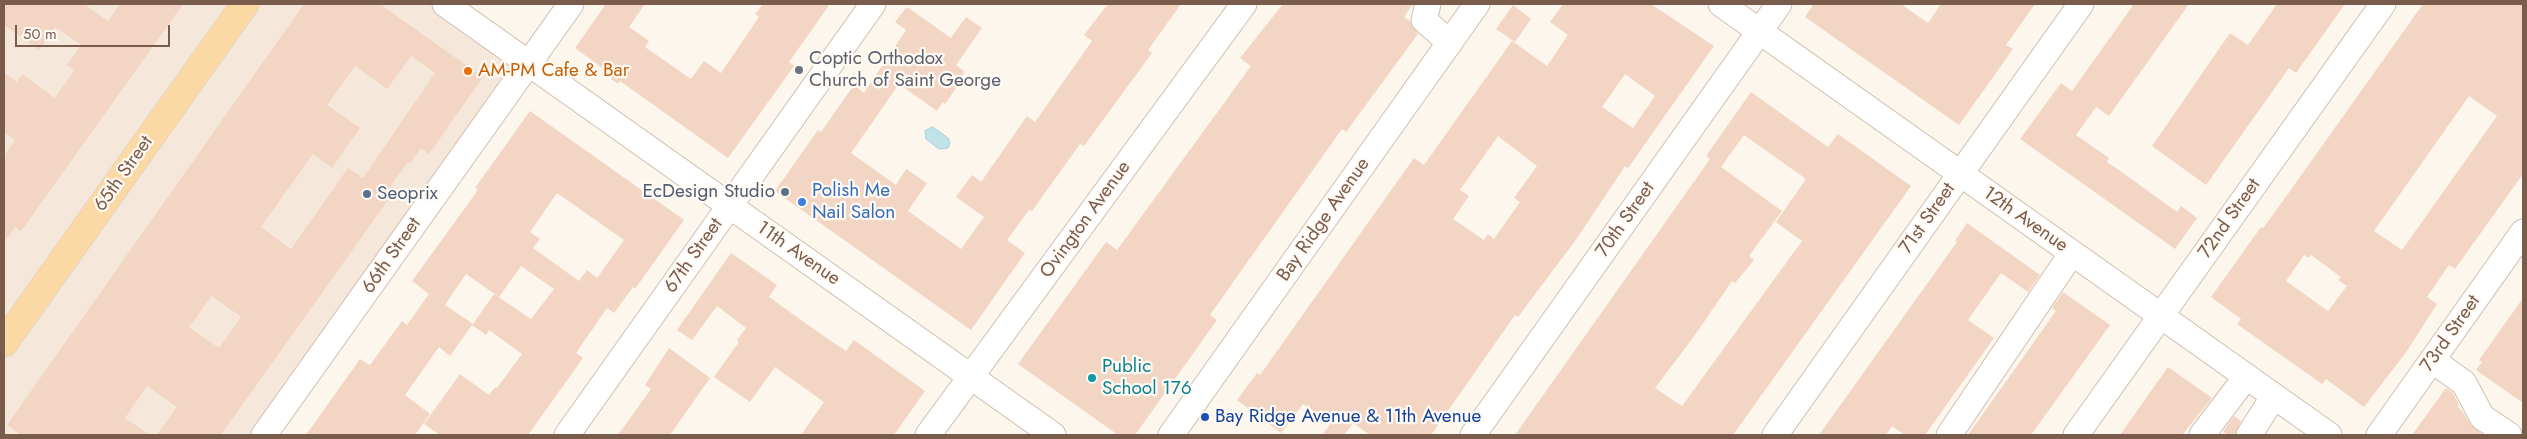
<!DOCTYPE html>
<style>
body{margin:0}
#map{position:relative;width:2527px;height:439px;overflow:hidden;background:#fdf6ec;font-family:Jost,sans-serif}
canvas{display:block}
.frame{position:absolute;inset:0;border:5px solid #7a5c4d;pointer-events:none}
.scale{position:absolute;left:15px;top:25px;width:155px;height:22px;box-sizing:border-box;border:2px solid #7a5c4d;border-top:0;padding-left:6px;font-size:15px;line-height:18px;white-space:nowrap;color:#7a5c4d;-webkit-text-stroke:4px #fffaf3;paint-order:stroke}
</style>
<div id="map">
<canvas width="2527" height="439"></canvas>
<div class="frame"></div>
<div class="scale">50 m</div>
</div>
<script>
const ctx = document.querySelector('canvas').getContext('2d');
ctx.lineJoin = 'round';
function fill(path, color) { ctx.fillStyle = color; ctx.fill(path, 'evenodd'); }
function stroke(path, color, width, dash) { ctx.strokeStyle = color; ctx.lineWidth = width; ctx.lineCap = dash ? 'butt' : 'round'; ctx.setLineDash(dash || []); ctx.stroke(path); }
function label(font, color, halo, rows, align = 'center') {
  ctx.font = font + ' Jost,sans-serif'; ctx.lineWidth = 4.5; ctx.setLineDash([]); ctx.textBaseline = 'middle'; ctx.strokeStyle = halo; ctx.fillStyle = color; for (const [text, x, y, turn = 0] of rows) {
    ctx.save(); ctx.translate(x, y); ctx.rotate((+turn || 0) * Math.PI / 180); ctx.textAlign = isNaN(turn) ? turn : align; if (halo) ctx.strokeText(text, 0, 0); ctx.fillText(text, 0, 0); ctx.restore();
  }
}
const residential = new Path2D(`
 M4,4h441l84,59 -265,372h-260z`);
const water = new Path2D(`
 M933,127l15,11 2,5 -2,5 -9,1 -13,-10 -1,-8z`);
const building = new Path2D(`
 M4,4h80l24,17 12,-17h63l-162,227 -6,-4 -11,16v-87l11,-16 -11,-8v-59l13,9 5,-8 33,24 19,-28 -7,-5 14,-20 -26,-18 -16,23 -35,-25z
 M304,4h76l103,73 -54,77 -8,-6 -11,16 -2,-2 -23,32 5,3 -169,238h-64l20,-28 -30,-21 -22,32 25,17h-129l-14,-10zM411,56l24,17 -72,105 -15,-10 -57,81 -30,-22 52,-73 19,14 28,-40 -33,-23 28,-39 32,23zM212,296l29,21 -22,31 -30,-21z
 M606,4h39l-16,23 20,14 -4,6 46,32 13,-18 17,12 38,-56 -4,-3 8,-10h67l-41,58 5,4 -66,92 -108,-77 -2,3 -15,-11 2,-3 -30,-22z
 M1108,4h73l-33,46 4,3 -68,93 -4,-2 -48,67 -3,-1 -22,30 18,13 -54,77 -196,-139 43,-61 3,2 33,-47 10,8 42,-63 -11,-8 12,-15 44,31 15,-21 16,11 -26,37 9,7 -6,8 2,1 -16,23 -2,-2 -6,9 -38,-27 -48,69 45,32 10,-16 21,14 -19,28 53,38 23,-32 -28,-20 16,-22 9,7 46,-66 8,6 57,-81 -8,-6z
 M1283,4h130l-9,13 6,4 8,13 -72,98 -4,-3 -106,149 -26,37 7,5 -82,115h-17l-100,-71 88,-122 11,8 134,-184 -11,-8z
 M1563,4h88l63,42 -86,122 -3,-2 -50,75 -57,76 -3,-2 -84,120h-61l-17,-12 -9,12h-22l9,-12 -28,-19 -22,29 -44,-33 20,-27 3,2 154,-217 10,7 88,-124 35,25 21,-31 -18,-13zM1625,74l30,22 -22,32 -31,-21zM1498,136l39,30 -23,32 6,4 -26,37 -6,-5 -4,6 -31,-21 16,-23 -9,-6z
 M1814,4h87l27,19 13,-19h94l-29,41 7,4 -54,76 -154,-108z
 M2134,4h55l-80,112 -13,-9 -20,28 33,23 -2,4 9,6 61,44 4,-6 16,12 -22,31 -155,-110 41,-56 11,8z
 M2277,4h68l-49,69 -7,-5 -83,117 -54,-39 78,-113 18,12z
 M2423,4h100v170l-68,95 -6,-4 -22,32 10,7 -30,47 -43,56 -38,-28 -4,5 -85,-60 4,-5 -30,-22 50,-70 2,1 12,-16zM2469,96l28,20 -95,134 -28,-19zM2304,255l5,3 2,-3 30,22 -3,3 9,6 -19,25 -42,-30z
 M1513,5l18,14 -16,23 -19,-13z
 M1751,92l77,55 10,-13 73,52 -178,249h-218l195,-276 72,52 -33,45 5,4 -19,23 -3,-2 -37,54 -40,53 27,18 120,-165 -26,-19 30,-43 -62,-44 -23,32 -15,-11z
 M530,111l154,109 -49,69 -2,-2 -19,26 -7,-5 -31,45 7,5 -55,77h-88l-16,-11 36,-50 29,21 6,-8 2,1 25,-34 -33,-24 -3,5 -14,-10 -22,31 -11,-9 -34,48 25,19 -15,21h-109l54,-76 10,6 32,-44 5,4 22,-31 -17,-13 66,-91 -3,-2zM557,193l67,47 -27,38 -10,-8 -8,11 -46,-33 7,-9 -10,-7zM521,266l33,23 -23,30 -37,-25 -21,30 -28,-19 21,-31 33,23z
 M1967,223l73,52 -12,17 -27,-19 -33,47 26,18 -69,97h-20l-13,-9 -6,9h-67l138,-193 -2,-1z
 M731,253l46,32 -8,12 46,33 31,21 8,-11 71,51 -31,44h-93l23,-33 -49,-35 -25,35 -36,-25 25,-35 -2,-2 9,-12 -29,-22 -25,34 -15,-10z
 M2063,292l47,33 -79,110h-63l88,-124 -4,-3z
 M2523,298v105l-47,-33 6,-8 -3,-2z
 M669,348l41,30 -40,57h-52l33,-46 -6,-4z
 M2168,367l44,31 -30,37h-62z
 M2446,388l7,5 6,12 -1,2 4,4 8,13 13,11h-71z
 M2234,416l7,5 -6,14h-7l-5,-3z`);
const minor = new Path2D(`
 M445,4l608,431
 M1428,4l-4,16 26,23
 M1721,4l608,431
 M2432,360l32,23 18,34 27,18
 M264,435l307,-431
 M567,435l306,-431
 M928,435l316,-431
 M1171,435l306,-431
 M1473,435l306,-431
 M1775,435l306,-431
 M1949,435l123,-182
 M2076,435l307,-431
 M2202,435l44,-58
 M2249,435l25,-39
 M2379,435l144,-203`);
const major = new Path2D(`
 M4,343l241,-339`);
const markers = [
 [799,70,5,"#6b7280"],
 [468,71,5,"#e8710a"],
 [785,192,5,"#5c6f8a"],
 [367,194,5,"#5c6f8a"],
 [802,202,5,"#3f7fe0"],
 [1092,378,5,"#0f9aa8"],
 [1205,417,5,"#1a4fb4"]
];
const worshipNames = [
 ["Coptic Orthodox",809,59],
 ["Church of Saint George",809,81]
];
const foodNames = [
 ["AM-PM Cafe & Bar",478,71]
];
const streetNames = [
 ["65th Street",124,174,-55],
 ["71st Street",1928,219,-55],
 ["72nd Street",2230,219,-55],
 ["Ovington Avenue",1086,220,-54],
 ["Bay Ridge Avenue",1324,220,-55],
 ["70th Street",1626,220,-55],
 ["12th Avenue",2025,220,35],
 ["11th Avenue",798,254,35],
 ["66th Street",392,256,-55],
 ["67th Street",694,256,-55],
 ["73rd Street",2451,334,-55]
];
const shopNames = [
 ["Polish Me",812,191],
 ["Nail Salon",812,213]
];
const serviceNames = [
 ["EcDesign Studio",775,192],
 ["Seoprix",377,194,"left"]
];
const cultureNames = [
 ["Public",1102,367],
 ["School 176",1102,389]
];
const transitNames = [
 ["Bay Ridge Avenue & 11th Avenue",1215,417]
];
fill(residential, '#f5e8da');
fill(water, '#bfe3e8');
stroke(water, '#a5d3da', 1);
fill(building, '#f3d5c3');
stroke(minor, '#d1beb0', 27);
stroke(major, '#dad1cd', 29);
stroke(minor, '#fff', 25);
stroke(major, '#fbd9a5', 28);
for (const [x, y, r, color] of markers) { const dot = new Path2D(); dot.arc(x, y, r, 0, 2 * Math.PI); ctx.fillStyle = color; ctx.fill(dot); stroke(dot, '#fffaf3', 2); }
label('19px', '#5b616d', '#fffaf3', worshipNames, 'left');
label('19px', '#c56008', '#fffaf3', foodNames, 'left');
label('19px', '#7a5c4d', '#fffaf3', streetNames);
label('19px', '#366cbe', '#fffaf3', shopNames, 'left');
label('19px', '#4e5e75', '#fffaf3', serviceNames, 'right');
label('19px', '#0d838f', '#fffaf3', cultureNames, 'left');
label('19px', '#164399', '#fffaf3', transitNames, 'left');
</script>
